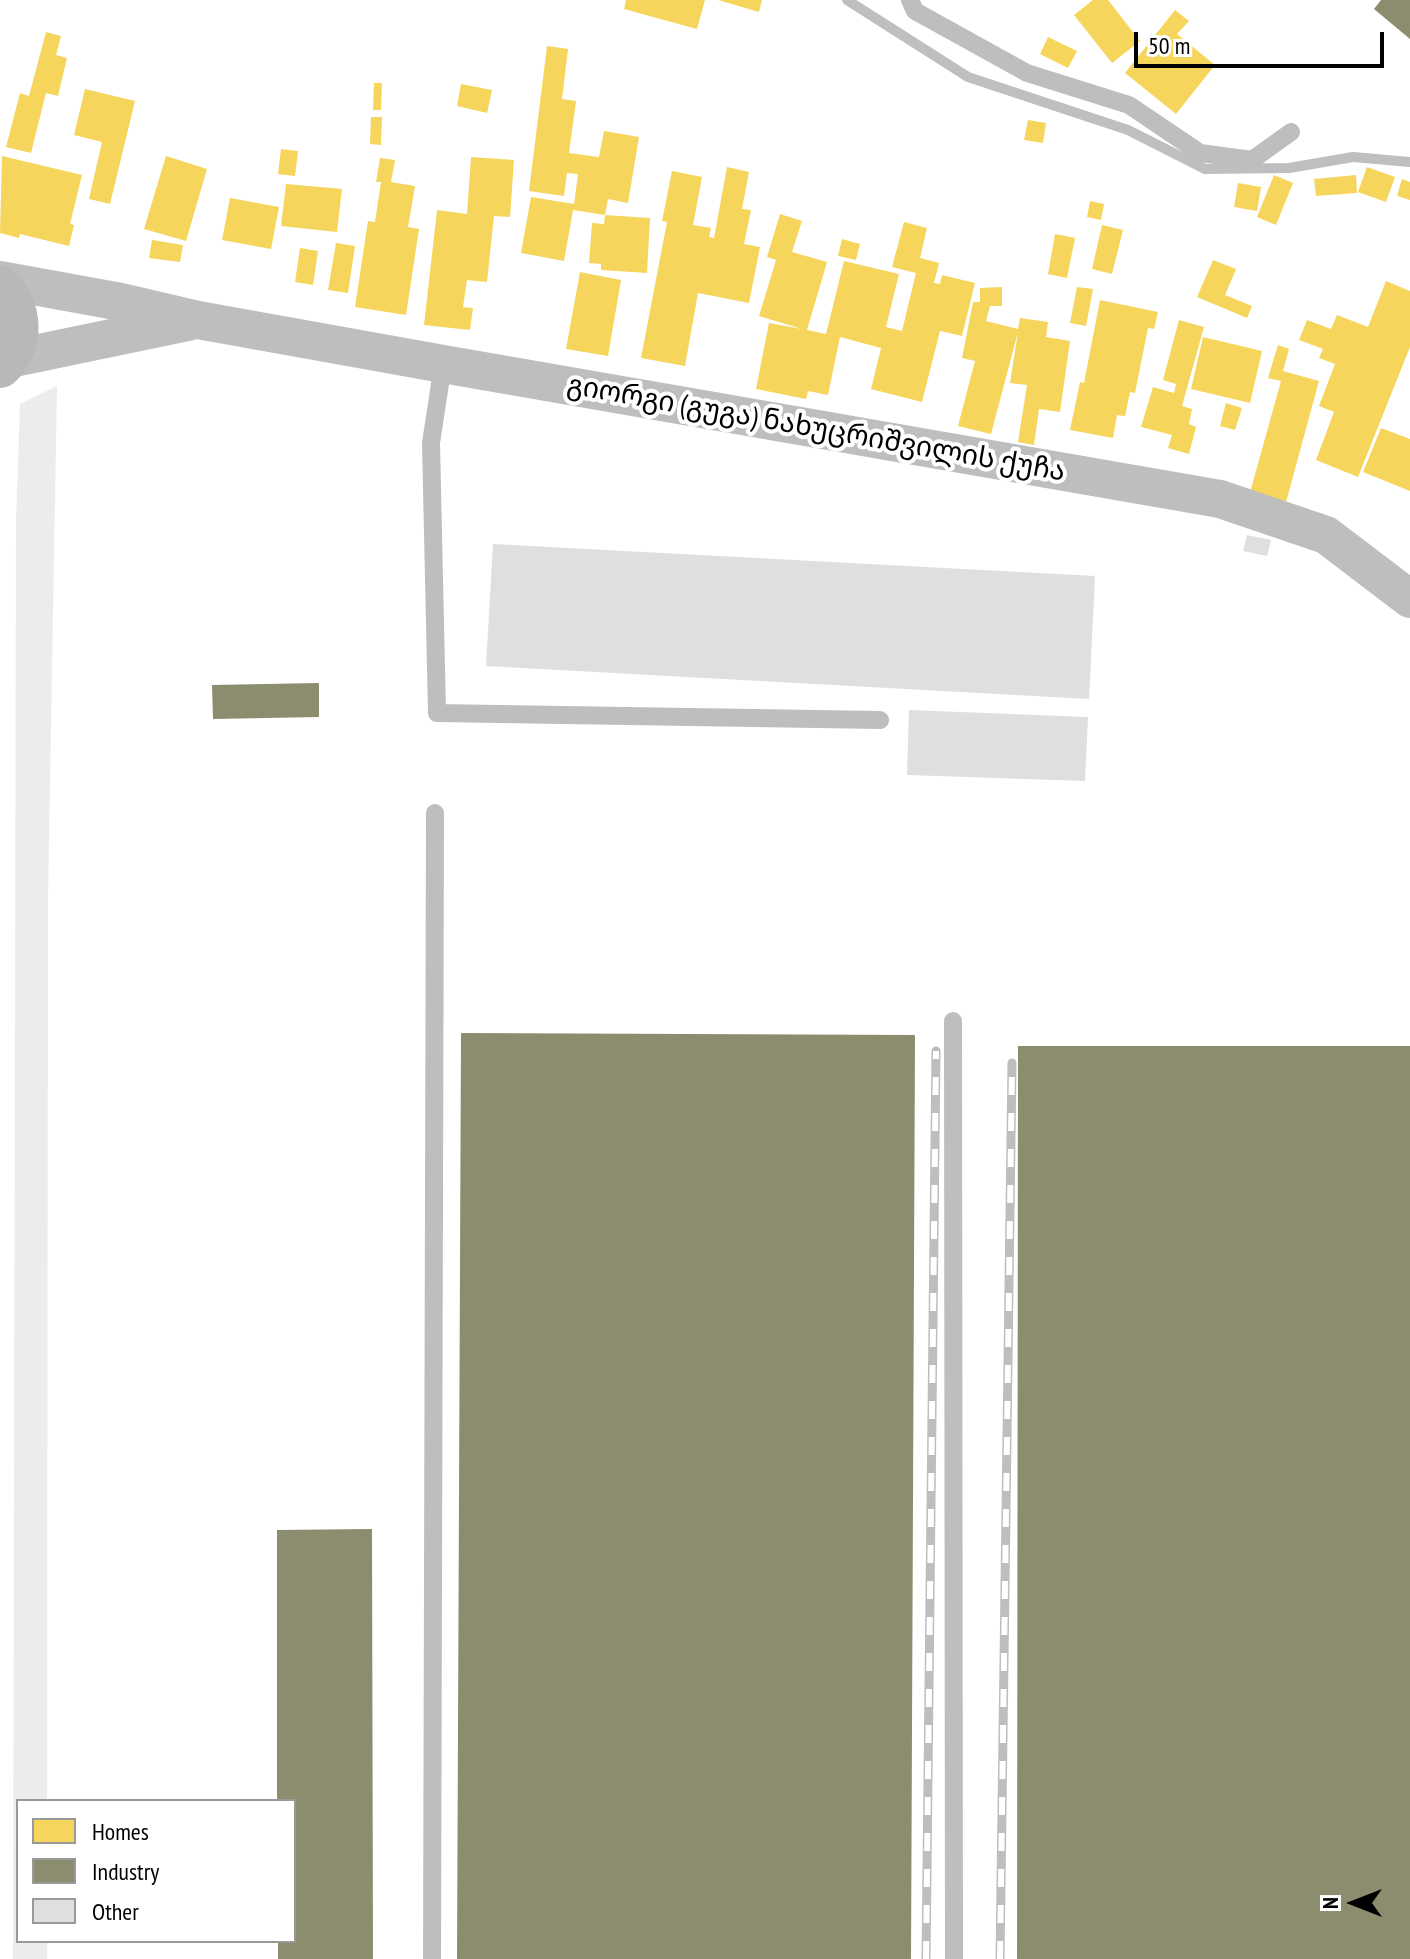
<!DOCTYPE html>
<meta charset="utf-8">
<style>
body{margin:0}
#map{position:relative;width:1410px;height:1959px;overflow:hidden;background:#fff;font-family:"PT Sans Narrow",sans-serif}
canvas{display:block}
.legend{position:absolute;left:16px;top:1799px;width:280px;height:144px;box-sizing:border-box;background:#fff;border:2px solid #999;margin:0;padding:10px 14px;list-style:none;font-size:24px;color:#000}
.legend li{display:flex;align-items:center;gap:16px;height:40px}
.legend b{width:40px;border:2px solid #999}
.north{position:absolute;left:1314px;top:1863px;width:80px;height:80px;-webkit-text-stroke:6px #fff;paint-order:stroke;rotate:270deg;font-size:22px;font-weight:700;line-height:32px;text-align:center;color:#000}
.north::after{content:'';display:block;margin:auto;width:28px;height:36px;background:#000;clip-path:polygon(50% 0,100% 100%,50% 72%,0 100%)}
.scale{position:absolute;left:1134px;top:32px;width:250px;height:36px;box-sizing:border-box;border:4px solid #000;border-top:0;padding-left:10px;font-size:24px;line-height:28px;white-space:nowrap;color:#000;-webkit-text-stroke:6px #fff;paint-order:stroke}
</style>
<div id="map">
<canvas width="1410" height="1959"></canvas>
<ul class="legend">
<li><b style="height:22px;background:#f6d55c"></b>Homes</li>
<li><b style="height:22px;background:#8c8c6e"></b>Industry</li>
<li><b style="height:22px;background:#dfdfdf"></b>Other</li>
</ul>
<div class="north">N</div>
<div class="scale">50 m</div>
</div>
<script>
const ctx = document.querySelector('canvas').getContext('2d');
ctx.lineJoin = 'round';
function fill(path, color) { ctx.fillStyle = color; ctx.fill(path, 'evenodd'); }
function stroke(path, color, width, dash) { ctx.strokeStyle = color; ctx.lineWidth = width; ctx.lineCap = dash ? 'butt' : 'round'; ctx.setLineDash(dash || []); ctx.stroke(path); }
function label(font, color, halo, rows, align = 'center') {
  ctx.font = font + ' "PT Sans Narrow","Noto Sans Georgian",sans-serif'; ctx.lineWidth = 8; ctx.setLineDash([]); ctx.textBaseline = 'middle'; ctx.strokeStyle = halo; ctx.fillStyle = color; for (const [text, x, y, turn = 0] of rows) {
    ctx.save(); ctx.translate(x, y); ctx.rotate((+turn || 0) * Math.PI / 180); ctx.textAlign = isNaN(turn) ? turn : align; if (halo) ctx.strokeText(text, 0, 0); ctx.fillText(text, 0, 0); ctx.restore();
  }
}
const green = new Path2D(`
 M57,386l-9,512 -1,903h-29v140h29v18h-34l3,-1437 4,-118z`);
const homes = new Path2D(`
 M626,0h79l-8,29 -73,-20z
 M718,0h44l-3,12z
 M1093,0h15l32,41 -28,22 -38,-48z
 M1175,10l14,11 -12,13 38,31 -39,49 -51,-41z
 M46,32l15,4 -5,19 11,3 -9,38 -12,-3 -15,60 -25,-6 14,-54 9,3z
 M1048,37l29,14 -9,17 -28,-14z
 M547,46l21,3 -6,50 14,2 -7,52 30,4 5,-26 35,6 -11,66 -20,-4 -3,16 -32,-5 -9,51 -43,-8 10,-56 43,7 4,-30 -11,-1 -3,23 -35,-5z
 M374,83h8l-1,27h-8z
 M461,84l31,6 -5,23 -30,-7z
 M85,89l50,12 -25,103 -21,-5 13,-57 -28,-7z
 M371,117h11l-1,28 -11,-1z
 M1028,120l18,3 -3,20 -19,-3z
 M281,149l17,2 -3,25 -17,-2z
 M2,156l80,19 -12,49 4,1 -5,21 -49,-12 -1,4 -19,-5z
 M166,156l41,13 -21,72 -42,-12z
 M471,157l43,3 -4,57 -16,-1 -7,66 -20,-2 -4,27 10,1 -3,22 -46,-5 13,-115 30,4z
 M380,158l15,2 -4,22 24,4 -7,41 11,2 -13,86 -51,-8 13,-86 7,1 6,-40h-5z
 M727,167l22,5 -7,37 9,1 -7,34 16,3 -11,56 -51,-10 -13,73 -44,-8 26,-136 -5,-1 10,-50 30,6 -9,48 18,3 -2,9 5,1z
 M1367,167l28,10 -9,25 -28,-10z
 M1274,175l19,8 -17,42 -19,-8z
 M1356,175l1,18 -41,3 -2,-17z
 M1402,179l8,3v18l-13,-4z
 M1238,183l23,4 -4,24 -23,-4z
 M286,184l56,5 -5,43 -56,-6z
 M230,198l49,9 -8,42 -49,-9z
 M1090,201l14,3 -3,16 -14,-3z
 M780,214l22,7 -10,31 35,10 -20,68 19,4 18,-73 55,13 -13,53 16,4 14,-58 -24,-6 12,-45 23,6 -7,30 19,5 -5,20 6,1 2,-9 33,8 -13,53 -22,-5 -18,71 -51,-13 10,-41 -41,-11 -12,58 -20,-4 -2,8 -50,-10 13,-66 33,6 -43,-13 17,-56 -9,-3z
 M605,215l45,3 -3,55 -46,-3v-6l-12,-1 3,-40 12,1z
 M1102,225l21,5 -11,44 -20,-5z
 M1055,234l20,4 -8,40 -19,-4z
 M842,239l18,5 -4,16 -18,-4z
 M152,240l31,5 -3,17 -31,-4z
 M336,243l19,3 -7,47 -20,-3z
 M300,248l18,3 -5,34 -18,-3z
 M1213,260l23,9 -11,26 27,11 -5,12 -50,-21z
 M580,272l41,8 -13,76 -42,-7z
 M1386,281l24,10v56l-52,130 -42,-17 18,-48 -15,-6 16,-42 -16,-6 4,-9 -24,-9 8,-20 24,9 6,-14 31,12z
 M1002,287v19h-12l-4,15 32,8 2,-11 28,4 -2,15 24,4 -10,71 -21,-3 -5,36 -16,-3 9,-57 -17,-2 8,-51 -27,102 -33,-8 17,-65 -13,-3 11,-56h7v-14z
 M1077,287l16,2 -7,37 -16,-3z
 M1100,300l58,12 -4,17 -6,-1 -13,65 -5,-1 -5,24 -8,-1 -4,23 -43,-8 10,-48 4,1z
 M1179,320l25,7 -22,79 10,3 -3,15 7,3 -7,27 -21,-6 4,-13 -31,-8 12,-40 21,6 2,-9 -13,-4z
 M1203,337l59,14 -12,52 -59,-14z
 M1278,345l11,4 -6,22 36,10 -34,125 -36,-10 32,-115 -13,-3z
 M1226,403l16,5 -7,22 -15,-4z
 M1381,428l29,11v52l-47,-19z`);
const industry = new Path2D(`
 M1381,0h29v39l-36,-30z
 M319,683v34l-106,2 -1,-34z
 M461,1033l454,2 -4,924h-454z
 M1018,1046h392v913h-393z
 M372,1529l1,430h-95v-18h16v-140h-17v-271z`);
const stream = new Path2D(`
 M847,0l121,77 160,53 77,39 84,-1 64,-11 57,5`);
const building = new Path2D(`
 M1247,535l24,5 -4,16 -24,-5z
 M493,544l602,32 -6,123 -603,-33z
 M909,710l179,7 -3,64 -178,-6z`);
const lane = new Path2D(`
 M910,0l5,11 112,62 102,32 71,48 52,7 39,-28
 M443,364l-12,79 6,270 443,7
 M953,1021l1,938
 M432,1959l3,-1146`);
const street = new Path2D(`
 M0,280l121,22 77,18 245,44 777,135 106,36 84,64
 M5,360l183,-38`);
const secondary = new Path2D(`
 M0,288c21,22 23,55 0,78`);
const rail = new Path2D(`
 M926,1959l10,-908
 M1000,1959l12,-896`);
const streetNames = [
 ["გიორგი (გუგა) ნახუცრიშვილის ქუჩა",816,429,10]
];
fill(green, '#ececec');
fill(homes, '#f6d55c');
fill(industry, '#8c8c6e');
stroke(stream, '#bfbfbf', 10);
fill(building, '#dfdfdf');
stroke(lane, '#bebebe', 18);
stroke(street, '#bebebe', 38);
stroke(secondary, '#b8b8b8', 44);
stroke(rail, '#bebebe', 9);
stroke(rail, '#fff', 6, [18]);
label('28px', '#000', '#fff', streetNames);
</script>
